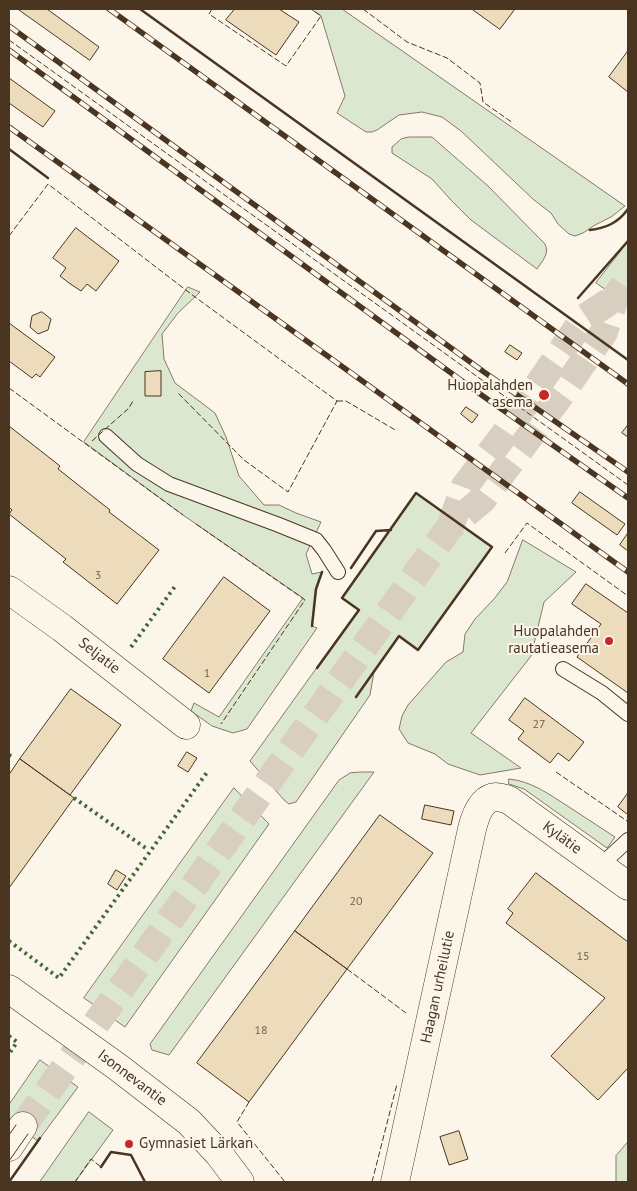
<!DOCTYPE html>
<meta charset="utf-8">
<style>
body{margin:0}
#map{position:relative;width:637px;height:1191px;overflow:hidden;background:#fbf6e9;font-family:"PT Sans",sans-serif}
canvas{display:block}
.frame{position:absolute;inset:0;border:10px solid #4a3520;pointer-events:none}
</style>
<div id="map">
<canvas width="637" height="1191"></canvas>
<div class="frame"></div>
</div>
<script>
const ctx = document.querySelector('canvas').getContext('2d');
ctx.lineJoin = 'round';
function fill(path, color) { ctx.fillStyle = color; ctx.fill(path, 'evenodd'); }
function stroke(path, color, width, dash) { ctx.strokeStyle = color; ctx.lineWidth = width; ctx.lineCap = dash ? 'butt' : 'round'; ctx.setLineDash(dash || []); ctx.stroke(path); }
function label(font, color, halo, rows, align = 'center') {
  ctx.font = font + ' "PT Sans",sans-serif'; ctx.lineWidth = 4; ctx.setLineDash([]); ctx.textBaseline = 'middle'; ctx.strokeStyle = halo; ctx.fillStyle = color; for (const [text, x, y, turn = 0] of rows) {
    ctx.save(); ctx.translate(x, y); ctx.rotate((+turn || 0) * Math.PI / 180); ctx.textAlign = isNaN(turn) ? turn : align; if (halo) ctx.strokeText(text, 0, 0); ctx.fillText(text, 0, 0); ctx.restore();
  }
}
const green = new Path2D(`
 M311,9h31l283,197 -14,11 -16,8 -12,8 -8,3 -6,-2 -11,-10 -7,-11 -17,-13 -73,-69 -19,-14 -20,-5 -23,3 -22,15 -5,2h-6l-29,-19 8,-17 -24,-80z
 M409,137h23l56,49 57,58c5,10 -3,17 -8,25l-66,-49 -21,-21 -18,-20 -40,-26v-6l9,-8z
 M628,242v63l-32,-22z
 M188,287l12,5 -22,21 -16,21 2,25 11,24 40,30 11,24 13,39 25,29h15l17,8 25,9 -15,32 6,20 10,-2 -6,17 -4,37 5,2 -70,101 -14,4 -21,-7 -21,-15 3,-8 25,14 84,-119 -120,-83 -99,-73z
 M416,493l76,54 -74,103 -19,-13 -25,35 -4,23 -74,107 -7,2 -5,-4 -34,-39 108,-151 -16,-12z
 M523,540l53,32 -32,30 -13,54 -60,77 50,35 -41,7 -32,-11 -13,-10 -27,-11 -9,-14 3,-13 6,-11 38,-43 17,-10 2,-18 10,-15 19,-20 13,-17z
 M362,772h12l-205,283 -17,-5 -2,-6 189,-264 11,-7z
 M509,779c23,2 41,16 60,28 15,10 31,20 46,30l-8,11 -83,-59 -15,-5z
 M234,788l35,36 -144,203 -41,-29z
 M40,1060l38,27 -40,54 -29,-20v-16z
 M89,1112l24,18 -38,52h-35z
 M628,1142v40h-12v-26z`);
const building = new Path2D(`
 M18,9h29l52,38 -9,13z
 M235,9h44l20,13 -23,33 -50,-35z
 M472,9h43l-15,20z
 M628,51v41l-19,-15z
 M9,78l46,33 -12,16 -34,-24z
 M76,228l43,33 -23,30 -9,-7 -6,7 -12,-8 -9,-7 6,-8 -13,-10z
 M42,312l9,7 -3,11 -10,4 -8,-7 2,-11z
 M9,323l46,34 -15,20 -4,-3 -4,4 -23,-17z
 M510,345l12,8 -5,7 -12,-8z
 M161,371v25h-16v-24z
 M466,407l12,8 -6,8 -11,-9z
 M628,425v12l-6,-4z
 M9,426l51,40 -2,3 52,41 -1,2 50,38 -42,54 -54,-42 3,-3 -57,-45 3,-4 -3,-3z
 M580,492l45,32 -8,11 -45,-32z
 M628,533v18l-8,-6z
 M224,577l46,34 -61,82 -46,-34z
 M586,584l42,29v80l-51,-36 24,-33 -29,-20z
 M71,689l50,36 -51,70 -50,-36z
 M525,698l59,44 -15,19 -11,-8 -8,10 -32,-24 6,-8 -15,-11z
 M187,752l10,6 -9,14 -10,-6z
 M20,759l54,39 -65,90v-113z
 M628,793v20l-1,1 -9,-7z
 M425,805l29,6 -3,14 -29,-6z
 M380,815l53,38 -86,116 -52,-38z
 M116,870l10,6 -9,14 -9,-6z
 M536,873l92,69v126l-30,32 -47,-44 54,-58 -99,-75 7,-10 -5,-4z
 M295,931l52,38 -98,133 -52,-39z
 M459,1131l9,28 -19,6 -9,-28z`);
const streetTunnel = new Path2D(`
 M450,527l15,-41 39,-51 80,-117 31,-20
 M23,1126l426,-598 34,-29 79,-106 42,-61 11,-34 13,-18`);
const lane = new Path2D(`
 M106,436l31,28 32,20 110,41 37,15 8,10 14,22
 M563,669l39,24 26,21
 M600,866l28,-26`);
const street = new Path2D(`
 M9,590l53,38 124,97
 M9,1147l14,-21
 M395,1182l77,-353c3,-12 9,-31 24,-32 5,0 9,2 13,3l119,86`);
const secondary = new Path2D(`
 M9,989l110,79 70,54 30,32 21,28`);
const tram = new Path2D(`
 M9,1135l7,-10
 M9,1161l19,-27`);
const rail = new Path2D(`
 M109,9l519,375
 M9,26l475,346 144,100
 M9,50l464,339 155,109
 M9,127l619,445`);
const hedge = new Path2D(`
 M131,647l45,-62
 M9,755l5,3
 M74,798l73,51
 M9,941l50,37 149,-207
 M9,1036l8,6 -8,12`);
const fence = new Path2D(`
 M212,9l-3,5 77,52 35,-50 -10,-7
 M363,9l44,33 40,16 33,25 3,19 30,21
 M9,40l619,445
 M9,236l39,-52 143,110 146,107 -49,91 -44,-32 -66,-67
 M9,388l174,127
 M337,401h9l51,30
 M92,441l37,-33 4,-7
 M196,524l109,76 -84,124
 M505,553l22,-30 101,73
 M556,772l71,49
 M347,969l59,44
 M249,1102l-12,20 48,60
 M75,1182l16,-23 10,8
 M372,1182l25,-98`);
const wall = new Path2D(`
 M140,9l488,351
 M9,149l39,29
 M590,230c16,-2 28,-7 38,-21
 M578,298l50,-57
 M351,568l25,-37 15,-1
 M312,626l4,-37 6,-17
 M317,668l42,-58 -17,-12 74,-105 76,54 -74,103 -19,-14 -43,61
 M101,1167l10,-15 20,3 14,27
 M9,1182l31,-44`);
const markers = [
 [544,395,6,"#c62828"],
 [609,641,5,"#c62828"],
 [129,1144,5,"#c62828"]
];
const numberNames = [
 ["3",98,576],
 ["1",207,674],
 ["27",539,725],
 ["20",356,902],
 ["15",583,957],
 ["18",261,1031]
];
const poiNames = [
 ["Huopalahden",533,386],
 ["asema",533,403],
 ["Huopalahden",599,632],
 ["rautatieasema",599,649],
 ["Gymnasiet Lärkan",139,1144,"left"]
];
const streetNames = [
 ["Seljatie",99,656,38],
 ["Kylätie",562,838,36],
 ["Haagan urheilutie",438,987,-78],
 ["Isonnevantie",132,1078,37]
];
fill(green, '#dce7d0');
stroke(green, '#887966', 1);
fill(building, '#ecdcbc');
stroke(building, '#4a3520', 1);
stroke(streetTunnel, '#d8cfc1', 28, [28, 14]);
stroke(lane, '#4a3520', 16);
stroke(street, '#4a3520', 29);
stroke(secondary, '#4a3520', 29);
stroke(lane, '#fbf6e9', 14);
stroke(street, '#fbf6e9', 28);
stroke(secondary, '#fbf6e9', 28);
stroke(tram, '#4a3520', 1);
stroke(rail, '#4a3520', 5.5);
stroke(rail, '#fbf6e9', 4, [11]);
stroke(hedge, '#436837', 4, [2.5, 4]);
stroke(fence, '#4a3520', 1, [6, 2.5]);
stroke(wall, '#4a3520', 2.5);
for (const [x, y, r, color] of markers) { const dot = new Path2D(); dot.arc(x, y, r, 0, 2 * Math.PI); ctx.fillStyle = color; ctx.fill(dot); stroke(dot, '#fbf6e9', 2); }
label('12px', '#725f47', null, numberNames);
label('15px', '#4a3520', '#fbf6e9', poiNames, 'right');
label('15px', '#4a3520', '#fbf6e9', streetNames);
</script>
